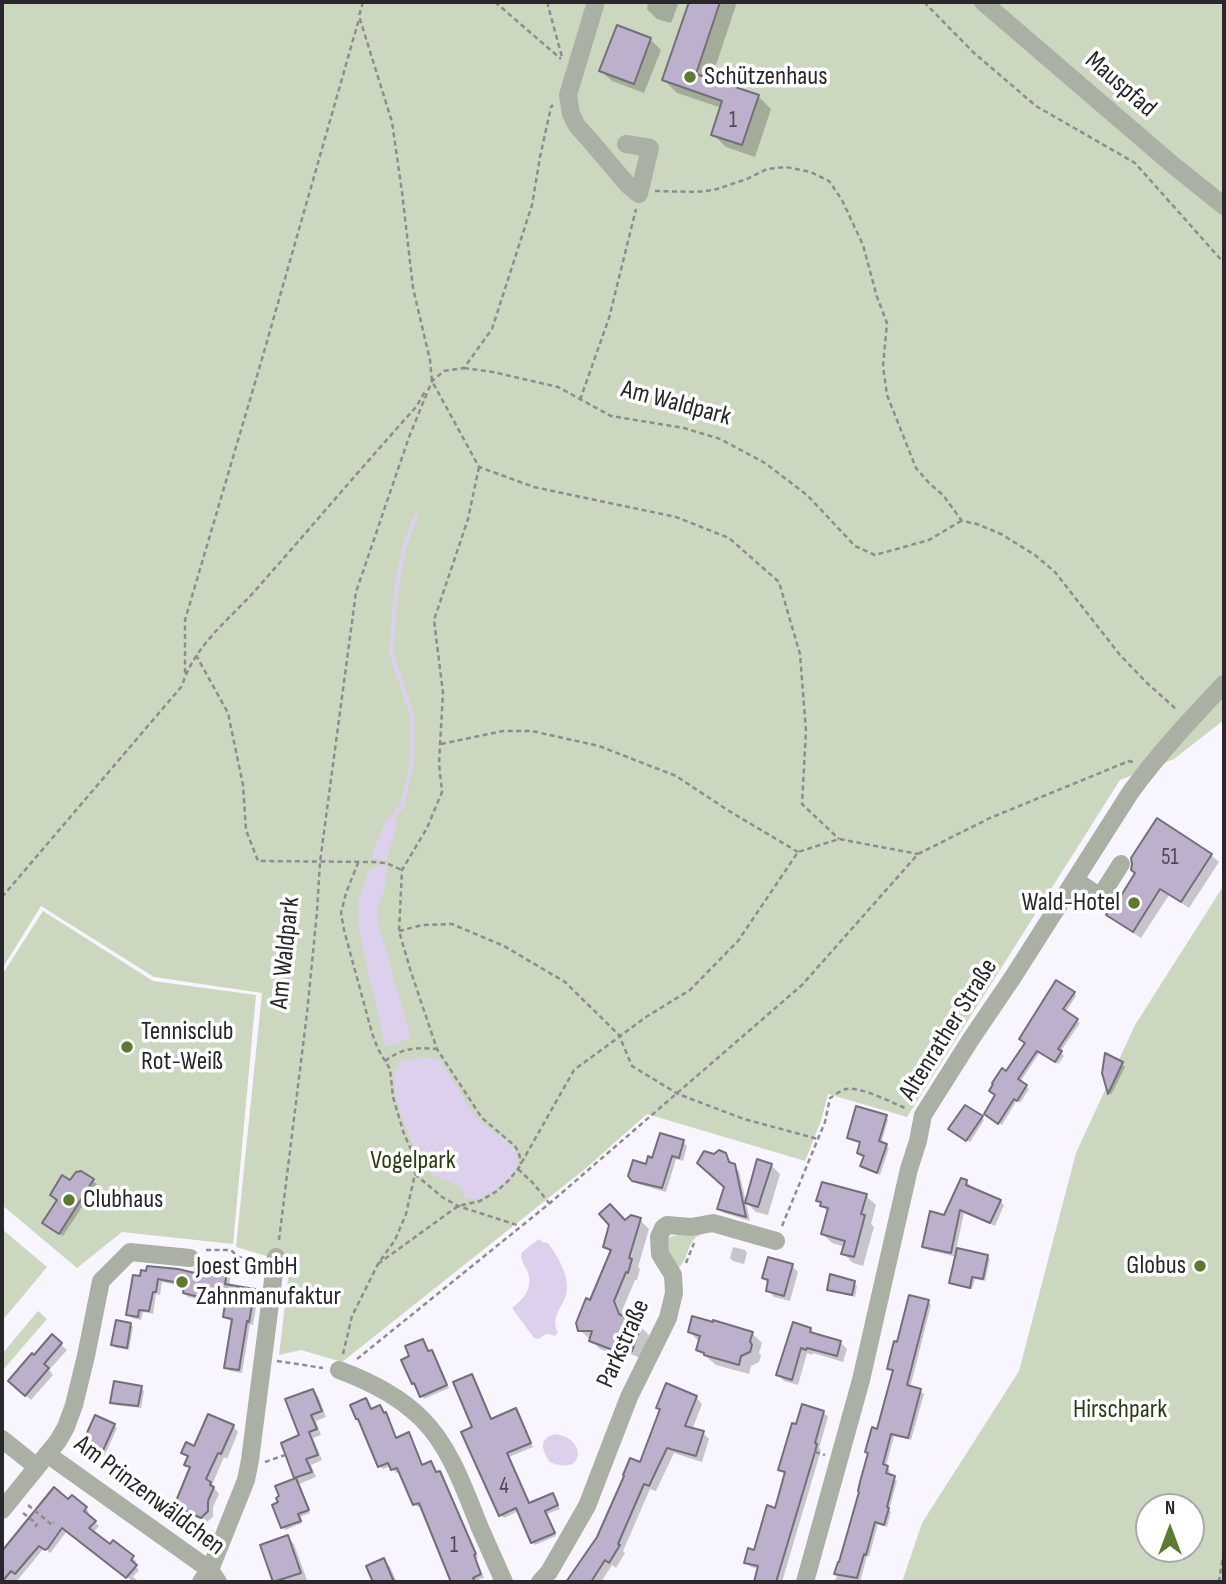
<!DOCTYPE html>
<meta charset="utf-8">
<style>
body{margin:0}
#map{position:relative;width:1226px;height:1584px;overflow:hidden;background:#f9f5fe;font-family:"Sofia Sans Condensed",sans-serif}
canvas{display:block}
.frame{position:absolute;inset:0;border:4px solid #29272b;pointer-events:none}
.north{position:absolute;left:1135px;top:1493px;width:70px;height:70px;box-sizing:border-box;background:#fff;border:2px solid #a9a9aa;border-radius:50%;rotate:0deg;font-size:19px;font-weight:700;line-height:28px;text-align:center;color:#29272b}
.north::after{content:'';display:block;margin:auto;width:24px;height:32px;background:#5c7b31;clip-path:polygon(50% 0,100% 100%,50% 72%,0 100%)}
</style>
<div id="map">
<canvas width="1226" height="1584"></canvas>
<div class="frame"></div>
<div class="north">N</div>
</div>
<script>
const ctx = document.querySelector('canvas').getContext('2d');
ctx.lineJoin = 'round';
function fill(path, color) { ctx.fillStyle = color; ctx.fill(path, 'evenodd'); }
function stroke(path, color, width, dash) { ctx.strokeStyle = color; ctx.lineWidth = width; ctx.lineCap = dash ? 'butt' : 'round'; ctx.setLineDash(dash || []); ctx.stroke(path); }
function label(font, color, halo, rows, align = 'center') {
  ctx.font = font + ' "Sofia Sans Condensed",sans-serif'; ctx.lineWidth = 7; ctx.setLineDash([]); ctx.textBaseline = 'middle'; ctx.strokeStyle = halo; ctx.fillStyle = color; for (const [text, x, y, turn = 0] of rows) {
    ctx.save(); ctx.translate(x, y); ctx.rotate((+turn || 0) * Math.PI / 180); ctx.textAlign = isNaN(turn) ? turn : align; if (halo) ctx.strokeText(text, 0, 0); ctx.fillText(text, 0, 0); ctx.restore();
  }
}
const green = new Path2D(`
 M2,2h1222v718l-50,39 -54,21 -213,337 -79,-23 -7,27 -16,40 -158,-47 -62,55 -243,193 -41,-12 -22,5 11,-92 -54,-16 26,-254 -108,-16 -113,-71 -39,63z
 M1224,885v697h-322l20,-59 97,-152 57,-218 59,-128zM1149,1507h42v42h-42z
 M43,911l110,70 103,14 -23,249 -111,-12 -45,36 -75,-63v-230z
 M2,1229l45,38 -45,54z
 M713,1229c-6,3 -12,5 -17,8 -10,9 -7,23 -18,31 -7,-9 -14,-19 -10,-30 9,-4 33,-6 45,-9z
 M38,1311l9,8 -44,51 -1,-16z`);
const water = new Path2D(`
 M390,818l6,2 1,3 -10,37 -3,1 -12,-3 1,-8 13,-30z
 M382,864l4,2 2,5c-4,9 -2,15 -5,23 -4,14 -8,11 -5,28l32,114v2l-20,8 -5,-1 -27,-118 1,-29 10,-28z
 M420,1057l18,2c18,20 26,48 46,66 11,9 32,18 34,33 2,14 -15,26 -25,33 -10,6 -18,12 -29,6l-3,-10c-9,-6 -21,-6 -29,-14 -17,-18 -43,-76 -37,-101 1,-3 3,-6 5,-10z
 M539,1239l3,3 6,1c10,14 23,34 18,52 -4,13 -16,23 -8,37l-3,4c-7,-3 -10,-3 -16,3l-5,-1 -22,-30c11,-8 21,-20 16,-35 -2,-8 -9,-11 -6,-21z
 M554,1434c34,3 31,44 -4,28 -4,-6 -11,-17 -4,-23 2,-3 5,-3 8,-5z`);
const shadow = new Path2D(`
 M648,2h31l-8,21 -14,-4 -10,-10z
 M691,2h46l-26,78 47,16 13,13 -16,48 -29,-10 -13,-13 9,-26 -45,-15 -13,-13z
 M650,39l11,11 -17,43 -32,-12 -11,-10z
 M1211,855l8,7 -30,46 -20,-13 -28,43 -25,-16 -7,-7 7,-9z
 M1074,993l2,3 -11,17 15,10 -20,29 4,4 -6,8 -18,-12 -20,30 9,7 -9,14 -3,-3 -15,25 -13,-8 18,-43z
 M1122,1064l3,3 -14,28 -7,-22z
 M886,1117l2,3 -7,24 8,4 -9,27 -18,-10 4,-8 -4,-14 -10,-3 -3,-3z
 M982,1118l2,2 -14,22 -17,-10z
 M683,1142l4,4 -4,15 -7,-2 -10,33 -28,-8 -5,-5 20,-19z
 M725,1154l5,6 2,5 7,6 11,50 -26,-8 -5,-5 7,-21z
 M771,1165l9,9 -12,41 -12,-3 -10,-10z
 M81,1173l16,11 -34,52 -15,-9 11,-27 11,-18z
 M966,1181l4,4v3l30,13 4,4 -9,21 -31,-13 -8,37 31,6 3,3 -5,22 -10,-2 -3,10 -18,-4 -3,-2 6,-26 -29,-7 -4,-4 21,-29z
 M866,1196l10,9 -5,19 3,3 -11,39 -10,-3 -10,-10 2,-6 -13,-4 -10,-10 6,-21 -10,-12z
 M640,1220l9,9 -11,38 2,2 -3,11h-2l-13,31 3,8 15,7 9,9 -8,23 -16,-6 -3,6 -22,-9 -20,-19 31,-77 -6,-6 20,-25z
 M733,1247l12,3 2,3 -3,11 -11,-3 -3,-3z
 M792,1266l6,6 -8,29 -16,-4 -6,-7 1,-7 -5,-6z
 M227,1268l4,3 -2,16 25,4 4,4 -5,30 -3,-1 -8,49 -12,-2 -4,-3 8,-47 -6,-1 -4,-3 3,-17 -24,-4v4l-15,-3 -4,-4 2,-6 -24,-5 -2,13 -4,-1 -3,20 -10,-2 -2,8 -9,-2 -4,-4 7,-37 61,-2z
 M854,1283l3,3 -2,11 -23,-5 -3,-3z
 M928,1302l3,3 -21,83 10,3 4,3 -13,46 -17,-4 -8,30 4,4 -1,6 8,5 -8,29 2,2 -4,15 -9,-3 -9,33 -2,-1 -7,26h-25l59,-210 -5,-4 10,-24z
 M130,1324l3,3 -4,23 -13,-2 -3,-3z
 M810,1329l7,6 23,7 7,7 -4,13 -30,-9 -1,2 -5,-2 -9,32 -14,-4 -6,-6z
 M690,1332l62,1 10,10 -3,10 2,3 -2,6 -8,4 -2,8 -33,-9 -18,-15 2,-7z
 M52,1337l15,13 -18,20 4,5 -22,25 -15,-13 18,-30z
 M422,1341l7,12 3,-1 2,2 15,34 -25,11 -11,-16 -1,-26z
 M472,1376l3,4 17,41 23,-11 4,4 14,33 -24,10 21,47 22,-9 3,3 5,11 -13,5 9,22 -21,9 -3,-3 -13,-31 -15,7 -3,-3 -27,-87z
 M141,1388l3,3 -3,17 -26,-3 -3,-3z
 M313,1391l5,5 8,21 -10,4 5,14 -8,3 9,22 -11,5 5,12 -17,7 11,29 -10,4 2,6 -17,7 -2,-3 -9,-21 6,-3 1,-6 -4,-10 20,-8 -2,-2 7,-41z
 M696,1397l6,7 -10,26 11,3 6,6 -7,23 -28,-9 -18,38 -6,-2 -27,62 2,2 -9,15 -4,-3 -11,17h-33l31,-44 42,-74 21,-53 -4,-4z
 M366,1400l6,10 8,-3 3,3 6,7 8,22 12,-5 3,4 12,29 7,-3 6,10 2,-1 3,3 36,82 -2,1 8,19 -5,1 2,3h-28l-31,-76 -4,1 -4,-3 -14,-33 -4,2 -5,-7 -8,3 -3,-3z
 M823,1412l5,5 -9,31 2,2 -39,132h-26l4,-13 -9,-2 -5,-5 9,-10 22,-42 8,-36 -5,-4 18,-44z
 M114,1425l3,3 -13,29 -21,-11z
 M233,1426l5,6 -11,27 -3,-2 -12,28 7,9 -6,13v10l-6,5 -25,-11 -6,-5 15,-37 -5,-5 3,-6 -6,-5 12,-5z
 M54,1490l15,12 17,6 3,4 -2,3 12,11 -6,7 17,14 22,10 4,4 -2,4 5,5 -6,7 7,5h-9l1,-1 -65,-50 -16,21 -1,1 -6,-5 -28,34h-14v-28z
 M287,1537l7,7 13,36 -7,2h-25l-13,-36z
 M384,1560l6,7 7,15h-23l-6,-15z`);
const stream = new Path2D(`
 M392,818l10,-12 10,-44v-47l-21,-63 5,-61 8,-43 12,-33`);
const building = new Path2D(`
 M689,2h31l-24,72 63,21 -17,50 -31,-10 11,-34 -60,-21z
 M617,25l34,13 -17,46 -35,-13z
 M1157,818l55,36 -31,48 -21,-13 -27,43 -27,-17 8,-12 2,1 19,-31 -4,-3 1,-6 -1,-6z
 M1056,980l19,12 -12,17 15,10 -20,30 4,2 -7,11 -18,-11 -19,28 9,6 -10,16 -3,-2 -16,25 -14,-10 11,-19 -6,-4 4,-7 -1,-1 10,-15 4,3 19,-28 -6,-4z
 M1105,1053l18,9 -15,32 -6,-21z
 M965,1105l18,11 -17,25 -18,-12z
 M856,1106l31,9 -8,26 8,3 -10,29 -17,-7 4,-10 -7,-3 3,-11 -13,-4z
 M660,1133l24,7 -5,18 -7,-2 -10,32 -30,-7 -4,-5 5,-16 13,4 2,-8 4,2z
 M719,1150l7,3 3,9 6,2 11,53 -29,-8 7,-22 -27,-24 7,-12 10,3z
 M757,1159l15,5 -14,43 -13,-4z
 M81,1171l13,8 -35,55 -17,-11 15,-23 -7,-5 12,-20 8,5 6,-8z
 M961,1178l6,2 -1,5 35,15 -11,23 -30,-13 -9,43 -29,-6 8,-36 14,4z
 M822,1182l45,12 -6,20 4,1 -11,42 -13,-3 4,-13 -24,-7 7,-26 -8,-2 1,-4 -5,-1z
 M610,1204l15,16 6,-5 10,3 -12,40 3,1 -4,14 -2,-1 -12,29 5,13 22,11 -9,26 -16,-7 -3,6 -24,-9 3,-10h-14l-2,-8 10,-25 4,2 21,-50 -8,-3 6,-22 -10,-11z
 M957,1248l31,7 -5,24 -11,-2 -2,11 -21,-5z
 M768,1257l25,7 -9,32 -18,-5 2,-11 -6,-2z
 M201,1261l27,5 -3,18 30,5 -6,33 -2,-1 -8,49 -15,-2 8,-49 -9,-2 3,-19 -26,-5 -1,4 -16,-4 1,-9 -26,-5 -2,13h-3l-4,19 -10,-1 -1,7 -12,-2 7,-40 7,1 1,-6 5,1 1,-5 31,3 17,4v-5z
 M830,1274l25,7 -3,14 -25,-5z
 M909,1295l20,5 -22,85 14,4 -13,49 -17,-4 -8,30 5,2 -2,7 9,3 -8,31 2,1 -5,17 -9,-3 -9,33 -2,-1 -7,24 -23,-4 4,-12h1l20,-70 -1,-1 2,-9 8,-29 -3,-1 7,-25 5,2 16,-59 -6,-1 7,-28 3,1z
 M692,1316l21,6v-2l40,12 -3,9 2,4 -2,7 -9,4 -2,9 -35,-10v-2l-8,-3 4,-14 -12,-4z
 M116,1320l15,3 -4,25 -16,-3z
 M793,1322l18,6 -1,4 31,9 -4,15 -30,-8 -1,2 -5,-2 -9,32 -16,-5z
 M52,1334l10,9 -18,21 5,4 -24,28 -17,-15 24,-28 2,2z
 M423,1339l5,12 4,-1 15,35 -27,12 -6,-14 -2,1 -11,-24 8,-4 -4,-10z
 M472,1374l19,45 25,-11 15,35 -24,10 22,50 24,-10 5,12 -13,6 10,22 -24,10 -15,-35 -17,8 -38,-84 11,-5 -19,-45z
 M114,1381l28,5 -4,20 -28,-3z
 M666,1383l31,13 -12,30 19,5 -8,25 -29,-8 -18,38 -5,-2 -26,60 2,1 -11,18 -4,-3 -14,22h-25l31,-45 27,-61 -1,-1 7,-17 10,4 20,-53 -4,-1z
 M313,1389l9,22 -11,4 6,14 -8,3 9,23 -12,4 6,13 -18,6 -13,-35 18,-8 -14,-36z
 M366,1398l5,11 9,-4 4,8 2,-1 10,26 13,-6 13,33 9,-4 5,11 4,-1 36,83 -2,1 7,19 -8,4 2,4h-24l-32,-79 -6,2 -16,-37 -6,2 -3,-7 -10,4 -20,-48h-2l-6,-14z
 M802,1404l22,7 -9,32 2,1 -2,8 -39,130h-22l4,-16 -14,-3 4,-15 6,2 13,-45 8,3 10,-36 -7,-2 14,-47 4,1z
 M208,1414l26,11 -13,29 -3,-1 -12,26 5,3 -1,3 4,2 -6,14v10l-7,7 -27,-12 16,-39 -6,-2 4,-9 -7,-3 5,-11 8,4z
 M95,1415l20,9 -14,31 -20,-9z
 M296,1478l13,32 -11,4 3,7 -20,7 -9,-23 6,-3 -2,-4 3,-2 -4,-10z
 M54,1487l14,12 4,-4 15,12 -3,4 12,10 -7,7 21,16 3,-4 21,16 -3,4 6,5 -11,13 -64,-50 -14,20 -3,2 -6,-4 -24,28 -4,-3 -9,11v-31z
 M288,1535l13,38 -28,9 -13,-37z
 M384,1558l10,24h-21l-7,-16z`);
const path = new Path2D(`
 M363,2l-4,14 33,106 10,70 11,96 17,72 2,21 47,86 55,20 142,30 53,21 50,44 21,72 6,77 -4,73 37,35
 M495,2l66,57
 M547,2l15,55
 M924,2l49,50 63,54 99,57 89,100
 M655,191l41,1 18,-2 33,-11 20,-10 19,-2 25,5 18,9 13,19 21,45 14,52 10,26 -4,43 4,29 29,73 13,15 14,12 19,26 15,3 24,10 34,21 20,17 65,83 26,27 30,27
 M464,368l29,4 65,15 53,29 73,12 36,11 45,24 42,32 48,51 20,9 54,-15 32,-19
 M580,400l29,-82 27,-109
 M479,467l-11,52 -34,101 9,73 -4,70 3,29 -15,36 -25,42 -3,61 12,41 26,77 45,69 33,28 4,7 2,11
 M196,655l32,58 15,72 3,45 12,31 115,1 13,1 16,7
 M185,673v-53l77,-261 97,-340
 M441,744l62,-13h29l67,15 77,30 53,35 69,41
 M2,897l180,-211c11,-38 45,-65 71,-93 55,-62 108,-125 163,-186l10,-17
 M399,931l23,-6 30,-1 52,22 61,36 54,53 13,31 46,28 66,25 74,20
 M385,1061c17,-13 31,-14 52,-12
 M518,1169l15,14 16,20
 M415,1174l27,23 16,9 62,20
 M782,1226l43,-104 5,-24c5,-3 11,-8 16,-9 14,-3 47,14 61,20
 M279,1240l28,-227 10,-101 3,-50 36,-270 53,-155 23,-56 12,-10 20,-3 28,-39 40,-124 8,-48 11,-50 2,-2
 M206,1250h25l6,6 12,5 10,2
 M686,1263l8,-20
 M378,1264l80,-58 22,-5 17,-10 11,-10 10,-12 56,-99 72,-53 44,-27 48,-49 60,-89 41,-13 79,15
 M343,1354l9,-38 26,-52 17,-24 11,-26 9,-40 1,-14 -12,-26 -11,-37 -3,-28 -12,-20 -6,-16 -28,-103 -3,-17 5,-20 12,-30
 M357,1359l193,-156 252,-218 116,-131 72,-36 139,-57 4,1
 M277,1361l46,7
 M815,1452l10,3
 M265,1462l20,-7
 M28,1505l24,20 2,-3
 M23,1513l14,11 -2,3
 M1219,1582l5,-33`);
const minor = new Path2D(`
 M596,2l-28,93 3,19 6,12 11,12 39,46 12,10 11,-46 -24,-4
 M983,2l190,163 51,41
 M1075,880l25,17 21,-33
 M339,1370c30,11 61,27 83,49 29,29 43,72 58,109 8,18 16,36 24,54
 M2,1439l35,28
 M47,1454l163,116 8,12
 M2,1510l56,-69 8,-14 8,-22 12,-49 15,-75 29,-29 60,6
 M201,1582l9,-12 36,-90 4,-20 26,-203
 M540,1582l9,-10 38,-66 42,-109 39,-79 6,-25 -1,-18 -13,-21 -1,-17 4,-9 4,-3 24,2 22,-4 63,18
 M805,1582l56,-202 48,-211 9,-28 5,-26 48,-76 42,-62 117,-184c28,-39 61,-74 94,-109`);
const markers = [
 [690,77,7,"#5c7b31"],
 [1134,903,7,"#5c7b31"],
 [127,1047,7,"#5c7b31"],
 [69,1200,7,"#5c7b31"],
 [1200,1266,7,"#5c7b31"],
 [182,1282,7,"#5c7b31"]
];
const numberNames = [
 ["1",733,121],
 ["51",1170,858],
 ["4",504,1487],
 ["1",454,1546]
];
const poiNames = [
 ["Schützenhaus",704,77],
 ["Wald-Hotel",1120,903,"right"],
 ["Tennisclub",141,1032],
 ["Rot-Weiß",141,1062],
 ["Clubhaus",83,1200],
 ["Globus",1186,1266,"right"],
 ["Joest GmbH",196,1267],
 ["Zahnmanufaktur",196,1297]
];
const streetNames = [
 ["Mauspfad",1120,85,41],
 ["Am Waldpark",676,404,15],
 ["Am Waldpark",286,953,-84],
 ["Altenrather Straße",949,1030,-58],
 ["Parkstraße",624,1344,-66],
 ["Am Prinzenwäldchen",149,1496,37]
];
const parkNames = [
 ["Vogelpark",413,1161],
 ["Hirschpark",1120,1410]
];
fill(green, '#cbd7be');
fill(water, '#dcd0ed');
fill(shadow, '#0003');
stroke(stream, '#dcd0ed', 4.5);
fill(building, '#bcb0cd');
stroke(building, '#736f78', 2);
stroke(path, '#8e8b91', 2.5, [5, 3.5]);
stroke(minor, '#aab0a3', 18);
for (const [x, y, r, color] of markers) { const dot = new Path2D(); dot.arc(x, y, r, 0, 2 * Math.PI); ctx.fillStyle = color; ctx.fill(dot); stroke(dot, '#fff', 2.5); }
label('23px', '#4e4954', null, numberNames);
label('26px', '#29272b', '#fff', poiNames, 'left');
label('26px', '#29272b', '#fff', streetNames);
label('26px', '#2c3e11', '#fff', parkNames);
</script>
